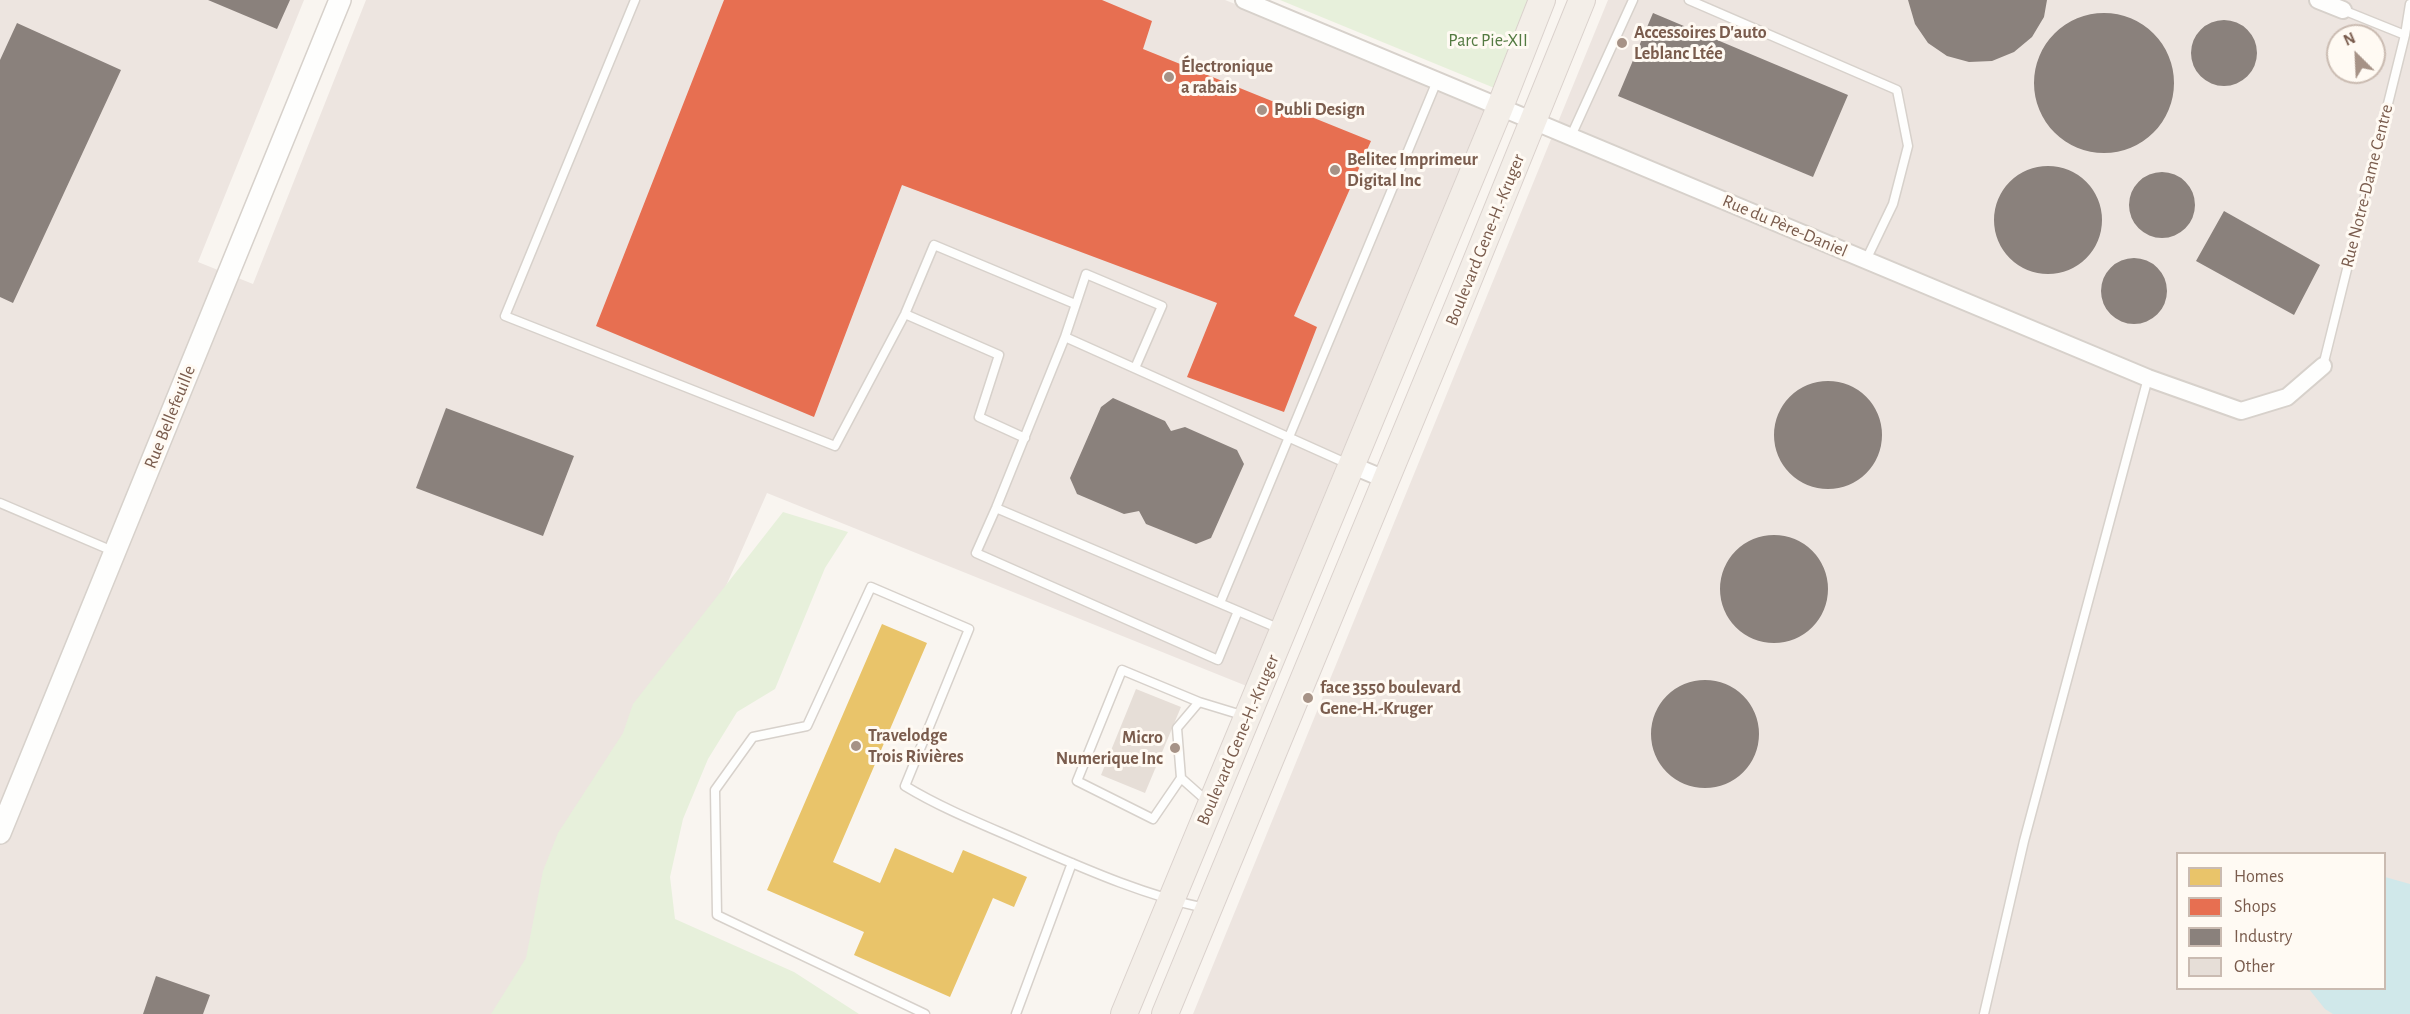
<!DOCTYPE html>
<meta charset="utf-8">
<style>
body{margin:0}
#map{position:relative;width:2410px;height:1014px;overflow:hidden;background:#f9f5f0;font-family:"Alegreya Sans",sans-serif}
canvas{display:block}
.legend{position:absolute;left:2176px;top:852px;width:210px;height:138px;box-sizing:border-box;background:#fffaf3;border:2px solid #cabbb1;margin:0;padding:8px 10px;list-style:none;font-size:18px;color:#7a5c4d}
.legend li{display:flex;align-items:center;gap:12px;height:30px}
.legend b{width:30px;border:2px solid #cabbb1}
.north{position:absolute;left:2326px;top:24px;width:60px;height:60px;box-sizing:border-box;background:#fffaf3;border:2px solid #cabbb1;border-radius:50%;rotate:336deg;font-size:16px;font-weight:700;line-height:24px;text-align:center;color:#7a5c4d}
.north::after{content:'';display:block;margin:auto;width:21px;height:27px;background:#a69286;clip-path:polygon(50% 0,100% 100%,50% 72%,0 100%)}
</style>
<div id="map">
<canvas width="2410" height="1014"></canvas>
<ul class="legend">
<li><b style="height:16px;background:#e9c46a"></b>Homes</li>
<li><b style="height:16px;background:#e76f51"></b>Shops</li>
<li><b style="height:16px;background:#8a817c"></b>Industry</li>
<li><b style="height:16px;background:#e6ded7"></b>Other</li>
</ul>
<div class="north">N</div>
</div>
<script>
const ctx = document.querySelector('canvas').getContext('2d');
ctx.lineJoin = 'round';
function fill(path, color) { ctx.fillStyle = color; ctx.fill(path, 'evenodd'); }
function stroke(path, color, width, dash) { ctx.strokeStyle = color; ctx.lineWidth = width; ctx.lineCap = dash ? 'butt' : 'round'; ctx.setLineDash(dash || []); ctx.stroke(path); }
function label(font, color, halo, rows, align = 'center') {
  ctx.font = font + ' "Alegreya Sans",sans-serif'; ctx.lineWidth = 6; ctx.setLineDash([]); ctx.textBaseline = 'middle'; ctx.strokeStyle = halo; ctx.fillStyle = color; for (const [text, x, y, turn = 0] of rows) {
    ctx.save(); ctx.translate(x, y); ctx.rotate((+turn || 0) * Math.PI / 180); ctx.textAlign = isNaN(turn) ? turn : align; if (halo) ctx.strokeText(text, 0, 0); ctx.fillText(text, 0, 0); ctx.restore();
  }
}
const industrial = new Path2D(`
 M0,0h304l-106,262 55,22 113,-284h859l274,108 -245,581 -487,-196 -230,521h-537z
 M1608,0h802v1014h-1217zM2338,36h36v36h-36zM2178,854h206v134h-206z`);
const green = new Path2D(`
 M1280,0h268l-39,94z
 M783,512l65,20 -23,36 -50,121 -38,23 -29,47 -25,60 -13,58 5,42 119,53 65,42h-368l35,-56 17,-87 15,-38 65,-100 10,-29z`);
const water = new Path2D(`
 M2385,877l25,7v130h-77l-8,-5 -16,-20 75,-1z`);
const homes = new Path2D(`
 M882,624l45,19 -94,219 47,21 15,-35 58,25 10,-23 64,27 -13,30 -21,-9 -43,99 -96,-42 10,-23 -97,-42z`);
const shops = new Path2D(`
 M724,0h378l50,21 -9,28 228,92 -77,175 23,11 -33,85 -97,-35 30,-74 -315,-118 -88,232 -218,-91z`);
const industry = new Path2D(`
 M208,0h82l-13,29z
 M1908,0h139l-3,17 -12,20 -18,15 -22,9 -23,1 -22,-6 -19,-13 -13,-19z
 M1653,13l195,82 -35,82 -195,-81z
 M2034 83a70 70 0 1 1 140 0a70 70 0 1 1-140 0Z
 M2191 53a33 33 0 1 1 66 0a33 33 0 1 1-66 0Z
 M17,23l104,47 -108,233 -13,-6v-237z
 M1994 220a54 54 0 1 1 108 0a54 54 0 1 1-108 0Z
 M2129 205a33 33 0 1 1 66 0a33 33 0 1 1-66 0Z
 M2224,211l96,54 -26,50 -98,-54z
 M2101 291a33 33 0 1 1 66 0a33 33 0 1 1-66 0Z
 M1774 435a54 54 0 1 1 108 0a54 54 0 1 1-108 0Z
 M1113,398l52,23 6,10 14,-4 52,23 7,14 -33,74 -15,6 -50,-20 -7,-13 -15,3 -47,-20 -7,-16 31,-71z
 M446,408l128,48 -31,80 -127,-48z
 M1720 589a54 54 0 1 1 108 0a54 54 0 1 1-108 0Z
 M1651 734a54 54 0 1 1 108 0a54 54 0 1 1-108 0Z
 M156,976l54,19 -7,19h-60z`);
const building = new Path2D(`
 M1136,689l45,18 -36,86 -44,-18z`);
const service = new Path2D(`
 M635,0l-130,316 330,130 70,-132 29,-69 141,59
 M1689,0l208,90 11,56 -15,58 -27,56
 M2343,10l62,25
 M1571,136l62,-136
 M905,314l94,41 -20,62 46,21
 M1065,337l21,-63 76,32 -27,62
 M2323,366l82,-331 5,-31
 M0,503l115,49
 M996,508l242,103
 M1220,603l217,-522
 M1280,629l-42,-18 -20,49 -242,-107 20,-45 69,-171 283,127
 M1181,778l-28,41 -76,-38 45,-111 77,32
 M1208,802l-27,-24 -4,-50 22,-26 46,14
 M925,1014l-208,-99 -2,-125 38,-53 54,-11 64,-139 98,42 -64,157c38,23 79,39 120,57 58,25 118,52 180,65
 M1016,1014l56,-151
 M1984,1014l40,-173 124,-463`);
const minor = new Path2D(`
 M1244,0l904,378 93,33 46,-14 36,-31
 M2318,0l25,10
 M1351,465l36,15`);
const tertiary = new Path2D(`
 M0,833l340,-833`);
const primary = new Path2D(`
 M1124,1014l376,-907 42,-107
 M1165,1014l295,-713 122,-301`);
const markers = [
 [1622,43,6,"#a69286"],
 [1169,77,6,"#a69286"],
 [1262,110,6,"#a69286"],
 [1335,170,6,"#a69286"],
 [1308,698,6,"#a69286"],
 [856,746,6,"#a69286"],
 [1175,748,6,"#a69286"]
];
const poiNames = [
 ["Accessoires D'auto",1634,33],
 ["Leblanc Ltée",1634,54],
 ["Électronique",1181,67],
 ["a rabais",1181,88],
 ["Publi Design",1274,110],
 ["Belitec Imprimeur",1347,160],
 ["Digital Inc",1347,181],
 ["face 3550 boulevard",1320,688],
 ["Gene-H.-Kruger",1320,709],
 ["Travelodge",868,736],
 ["Trois Rivières",868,757],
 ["Micro",1163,738,"right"],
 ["Numerique Inc",1163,759,"right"]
];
const parkNames = [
 ["Parc Pie-XII",1488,41]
];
const streetNames = [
 ["Rue Notre-Dame Centre",2367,186,-76],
 ["Rue du Père-Daniel",1785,226,23],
 ["Boulevard Gene-H.-Kruger",1485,240,-68],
 ["Rue Bellefeuille",170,417,-68],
 ["Boulevard Gene-H.-Kruger",1238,740,-67]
];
fill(industrial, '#ede5e0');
fill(green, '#e7f0db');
fill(water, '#d0e8ea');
fill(homes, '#e9c46a');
fill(shops, '#e76f51');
fill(industry, '#8a817c');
fill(building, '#e6ded7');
stroke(service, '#d7d1cb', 11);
stroke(minor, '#d7d1cb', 20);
stroke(tertiary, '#d7d1cb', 24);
stroke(primary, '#dad1cc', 28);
stroke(service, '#fefefd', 8);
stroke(minor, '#fefefd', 16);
stroke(tertiary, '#fefefd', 21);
stroke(primary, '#f3eee8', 26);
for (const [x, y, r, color] of markers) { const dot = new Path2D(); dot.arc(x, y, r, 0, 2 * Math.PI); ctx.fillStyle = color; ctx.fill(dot); stroke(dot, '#fffaf3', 2); }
label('bold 18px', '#7a5c4d', '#fffaf3', poiNames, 'left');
label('18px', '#537a41', '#fffaf3', parkNames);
label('18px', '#7a5c4d', '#fffaf3', streetNames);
</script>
